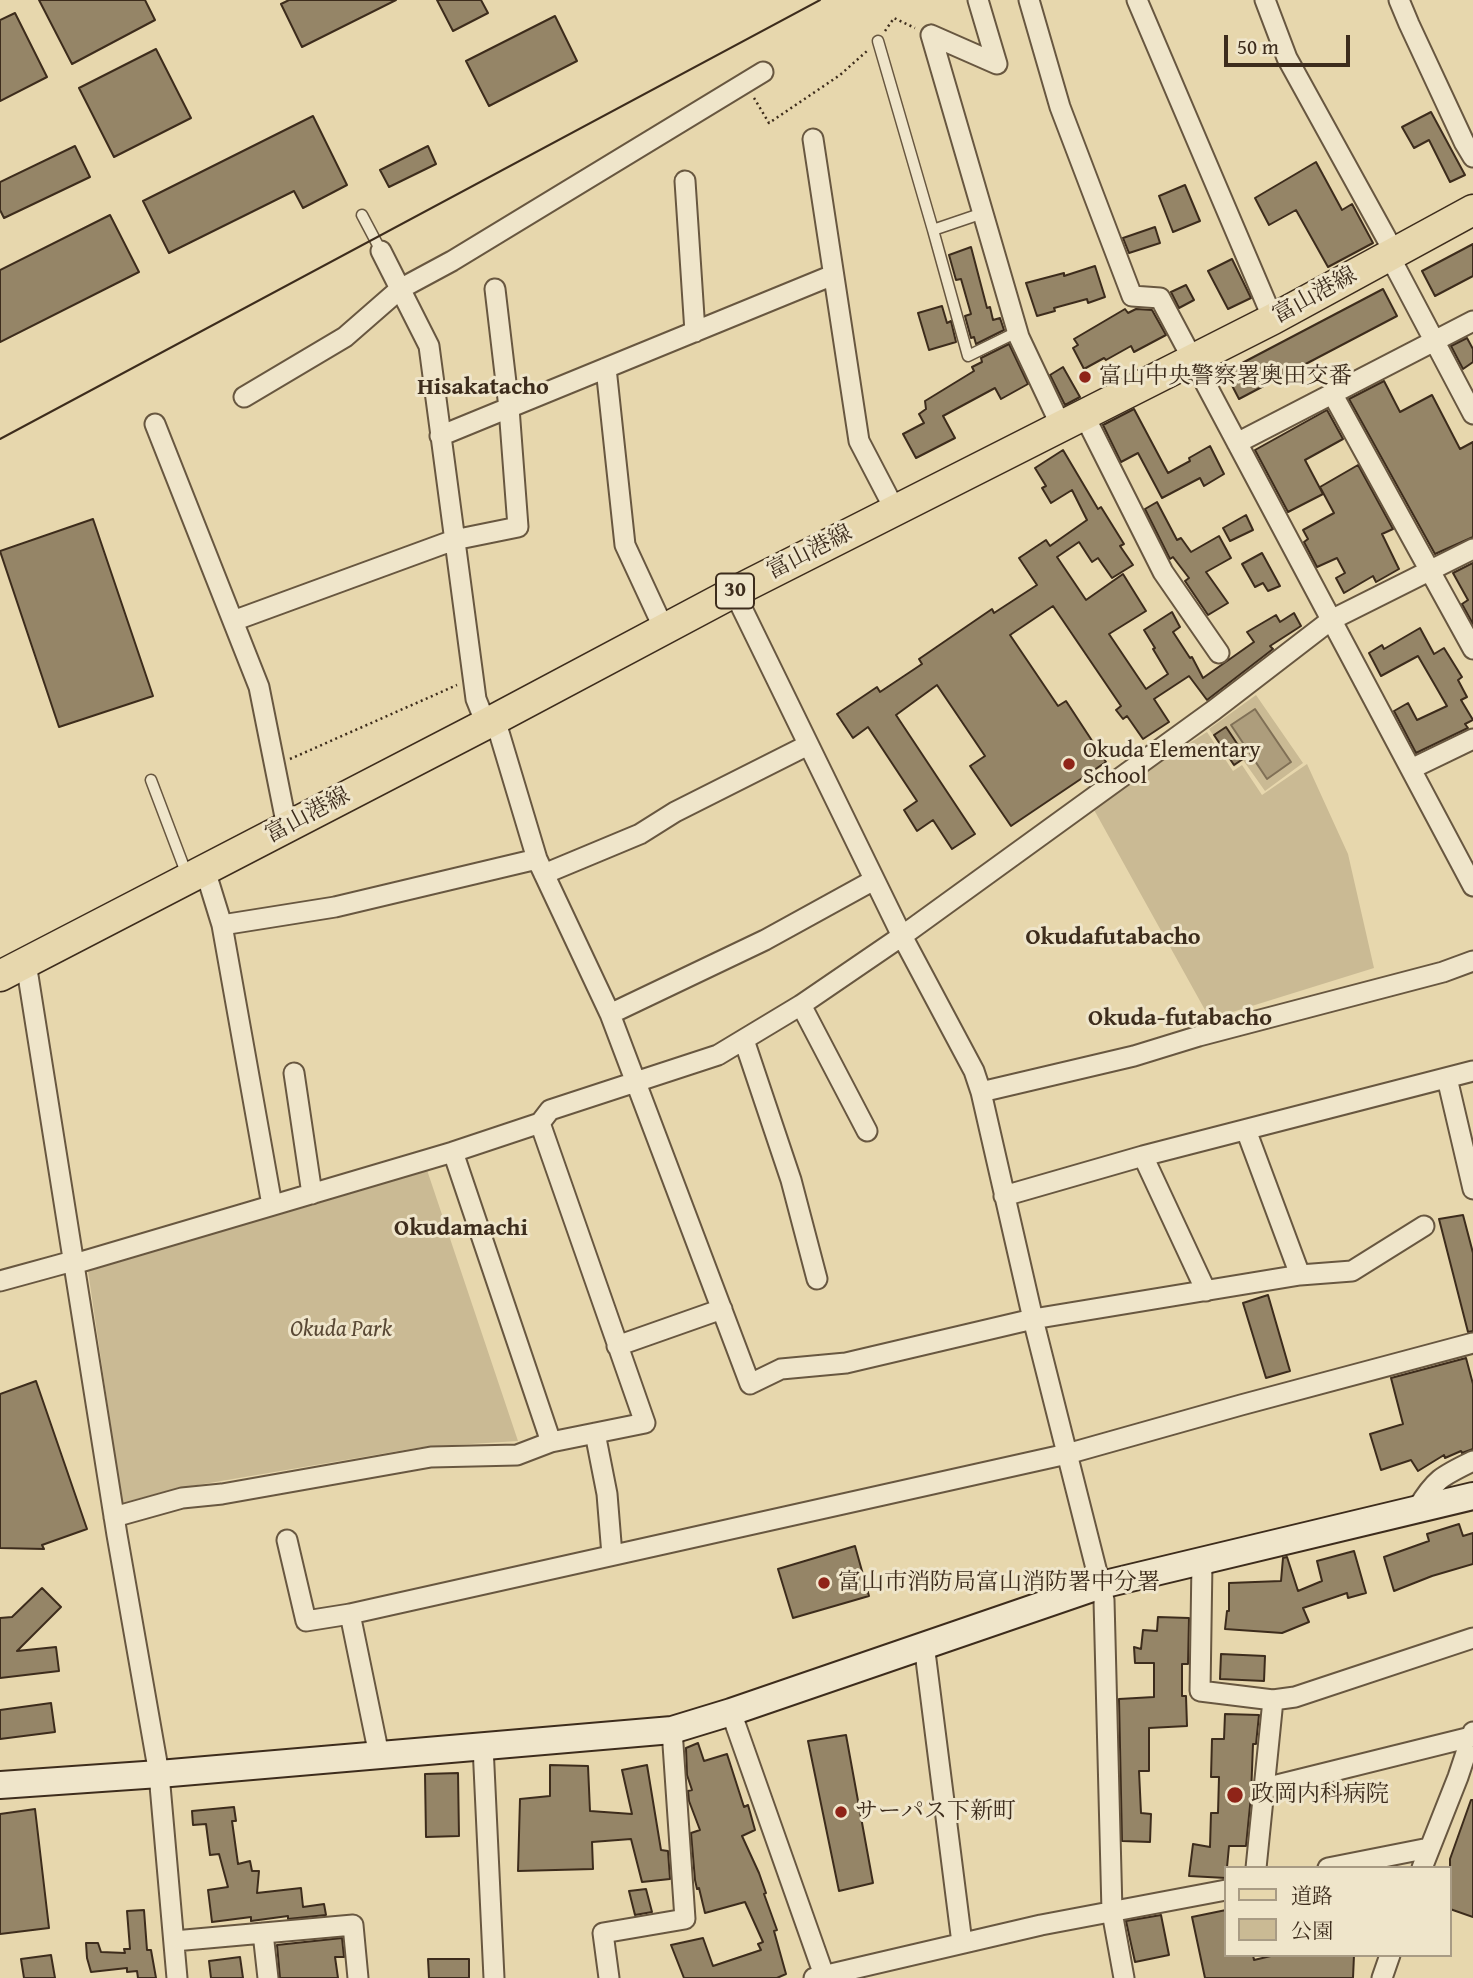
<!DOCTYPE html>
<meta charset="utf-8">
<style>
body{margin:0}
#map{position:relative;width:1473px;height:1978px;overflow:hidden;background:#e7d7ad;font-family:"Gentium Book Plus","Noto Serif JP",serif}
canvas{display:block}
.legend{position:absolute;left:1224px;top:1866px;width:228px;height:91px;box-sizing:border-box;background:#efe5ca;border:2px solid #a89b84;margin:0;padding:9px 12px;list-style:none;font-size:21px;color:#3d2c1c}
.legend li{display:flex;align-items:center;gap:14px;height:35px}
.legend b{width:35px;border:2px solid #a89b84}
.scale{position:absolute;left:1224px;top:35px;width:126px;height:32px;box-sizing:border-box;border:4px solid #3d2c1c;border-top:0;padding-left:9px;font-size:21px;line-height:24px;white-space:nowrap;color:#3d2c1c;-webkit-text-stroke:5px #efe5ca;paint-order:stroke}
</style>
<div id="map">
<canvas width="1473" height="1978"></canvas>
<ul class="legend">
<li><b style="height:9px;background:#e7d7ad"></b>道路</li>
<li><b style="height:19px;background:#caba94"></b>公園</li>
</ul>
<div class="scale">50 m</div>
</div>
<script>
const ctx = document.querySelector('canvas').getContext('2d');
ctx.lineJoin = 'round';
function fill(path, color) { ctx.fillStyle = color; ctx.fill(path, 'evenodd'); }
function stroke(path, color, width, dash) { ctx.strokeStyle = color; ctx.lineWidth = width; ctx.lineCap = dash ? 'butt' : 'round'; ctx.setLineDash(dash || []); ctx.stroke(path); }
function label(font, color, halo, rows, align = 'center') {
  ctx.font = font + ' "Gentium Book Plus","Noto Serif JP",serif'; ctx.lineWidth = 6; ctx.setLineDash([]); ctx.textBaseline = 'middle'; ctx.strokeStyle = halo; ctx.fillStyle = color; for (const [text, x, y, turn = 0] of rows) {
    ctx.save(); ctx.translate(x, y); ctx.rotate((+turn || 0) * Math.PI / 180); ctx.textAlign = isNaN(turn) ? turn : align; if (halo) ctx.strokeText(text, 0, 0); ctx.fillText(text, 0, 0); ctx.restore();
  }
}
const green = new Path2D(`
 M1256,695l47,68 -38,28 -22,-31 -9,7 -25,-38z
 M1207,732l26,39 9,-6 20,30 45,-31 41,90 26,114 -164,51 -117,-211 91,-70 4,6z
 M427,1170l91,271 -96,6 -248,42 -52,14 -34,-232z`);
const water = new Path2D(`
 M1255,709l36,53 -24,17 -36,-54z`);
const building = new Path2D(`
 M39,0h106l10,20 -83,44z
 M289,0h107l-94,47 -21,-43z
 M437,0h44l7,13 -35,18z
 M15,13l32,64 -47,24v-81z
 M555,16l22,45 -88,45 -23,-45z
 M156,49l35,69 -77,39 -35,-69z
 M1431,112l34,63 -15,7 -21,-42 -15,8 -12,-21z
 M313,116l34,69 -44,23 -9,-17 -125,62 -26,-52z
 M75,146l15,31 -86,41 -4,-8v-28z
 M428,146l8,18 -47,23 -9,-17z
 M1316,162l26,48 10,-6 21,39 -45,24 -32,-57 -27,15 -14,-27z
 M1185,185l15,36 -27,11 -14,-36z
 M110,215l29,57 -139,70v-72z
 M1155,227l5,16 -31,10 -6,-15z
 M1473,244v32l-38,20 -13,-25z
 M971,247l16,61 3,-1 3,13 7,-2 4,12 -28,14 -2,-7 -3,1 -6,-22 6,-2 -10,-35 -5,1 -7,-25z
 M1232,259l19,39 -23,11 -20,-38z
 M1095,266l10,31 -17,6 -1,-4 -33,9 1,3 -18,5 -11,-33 38,-10v3z
 M1186,285l8,15 -15,8 -8,-16z
 M1383,289l14,27 -158,83 -14,-27z
 M942,306l5,17 4,-2 5,21 -27,8 -11,-37z
 M1125,309l3,4 8,-4 16,1 14,25 -32,17 -3,-6 -25,14 -2,-2 -20,11 -11,-21 5,-3 -4,-6z
 M1467,338l6,11v13l-10,7 -12,-23z
 M1009,344l19,40 -27,15 -6,-11 -52,28 12,22 -39,20 -13,-24 21,-11 -5,-9 7,-5 -1,-8 49,-30 -2,-4 10,-5 -1,-4z
 M1063,367l17,30 -15,8 -15,-30z
 M1384,381l16,31 32,-17 28,54 13,-7v95l-38,17 -86,-155z
 M1134,409l34,64 22,-12 -1,-3 21,-12 14,28 -20,12 -4,-8 -38,20 -24,-45 -17,9 -18,-37z
 M1327,410l16,29 -38,21 18,34 -35,18 -33,-62z
 M1063,450l35,59 3,-2 23,37 -4,2 13,19 -21,13 -14,-20 -6,4 -13,-20 -22,15 29,43 37,-26 23,37 -37,23 37,55 22,-15 -15,-25 2,-1 -11,-18 28,-18 8,15 -7,5 17,26 2,-1 11,21 51,-36 -7,-10 29,-17 4,7 14,-9 7,13 -31,20 3,3 -66,51 -18,-24 -35,23 15,23 -26,17 -16,-23 -4,3 -7,-9 5,-4 -68,-100 -43,29 48,71 8,-5 40,61 -95,64 -41,-60 15,-10 -48,-71 -41,30 79,119 -23,15 -19,-29 -16,11 -13,-21 13,-9 -49,-74 -15,11 -16,-24 40,-27 3,5 42,-28 -3,-5 73,-50 2,4 43,-28 -18,-27 27,-18 4,6 37,-26 -15,-30 -21,13 -9,-15 4,-2 -11,-18z
 M1358,465l35,64 -11,5 17,35 -23,13 -3,-6 -29,17 -8,-15 9,-5 -8,-15 -20,9 -13,-25 4,-3 -5,-9 31,-17 -14,-26z
 M1157,502l20,38 4,-2 10,14 28,-16 12,22 -25,14 22,31 -20,12 -23,-34 4,-3 -16,-21 -3,2 -25,-50z
 M1246,515l7,15 -23,11 -7,-13z
 M93,519l60,177 -94,31 -59,-176z
 M1262,553l18,33 -12,5 -5,-8 -8,4 -13,-23z
 M1473,563v61l-11,-20 6,-4 -15,-27z
 M1420,628l14,26 10,-6 18,29 -4,3 9,17 -6,3 12,20 -8,4 3,4 -52,25 -22,-42 14,-8 9,17 30,-14 -29,-50 -37,20 -12,-23 13,-8 2,4z
 M1226,727l20,30 -12,8 -20,-30z
 M1463,1215l10,38v78l-5,1 -29,-113z
 M1268,1295l22,76 -24,7 -23,-75z
 M1466,1358l7,26v65l-11,4 -1,-2 -16,7 -1,-3 -26,16 -7,-11 -30,10 -11,-36 33,-10 -12,-46z
 M36,1381l51,148 -45,16 2,4 -44,-1v-154z
 M1459,1524l4,12 10,-3v31l-41,12 -38,15 -10,-34 45,-16 -2,-7z
 M855,1546l14,50 -76,22 -15,-49z
 M1354,1551l12,42 -18,5 -1,-5 -44,15 6,14 -27,11 -57,-4 2,-18h2v-28l52,-2 2,-23 4,-1 11,34 24,-10 -5,-20z
 M42,1588l19,19 -44,44 39,-4 3,24 -59,7v-60l12,-1z
 M1158,1617l31,1 -1,46h-6v32h4l1,30 -38,2v43h-10l2,42 10,1 -1,28 -28,-1 -3,-142 35,-2v-34h-19l-1,-16 7,2 2,-19 14,1z
 M1221,1654l44,2 -1,25 -44,-2z
 M51,1703l4,29 -55,7v-29z
 M1225,1714l34,1 -3,29h-3l-2,52 -5,50h-17l-3,32 -37,-2 4,-32 17,3 1,-34h7l1,-36h-8l1,-38h12z
 M846,1735l27,148 -34,8 -31,-150z
 M698,1743l6,18 23,-7 17,53 4,-2 7,25 -13,6 17,37 7,20 -2,1 13,36 -3,1 12,43 -9,4h-93l-13,-33 32,-7 10,28 48,-16 -3,-6 5,-2 -18,-40 -40,11 -6,-25 -2,1 -2,-9 -4,-47 9,-3 -11,-29 -1,-10 4,-1 -5,-15 -1,-27z
 M550,1765l38,1 2,45 42,3 -10,-44 25,-5 14,85 7,1 2,28 -28,3 -11,-43 -39,3 1,27 -75,2 2,-72 30,-3z
 M458,1773l1,63 -33,1 -1,-63z
 M1471,1800h2v117l-23,-8v-50z
 M234,1807l2,14h-4l6,43 12,-3 2,10h7l-2,22 44,-5 2,19 21,-3 2,11 -38,4v-3l-37,5v-4l-39,5 -4,-32 20,-3 -9,-33 -9,1 -4,-31 -13,1 -1,-14z
 M35,1809l14,119 -49,6v-120z
 M646,1889l6,23 -17,3 -6,-24z
 M144,1910l3,40h4l5,28h-18l-1,-7 -10,1v-4l-36,4 -4,-14 -1,-15h12l3,9 24,1 -1,-4h6l-3,-38z
 M1226,1910v45h27l1,5 21,-5h79l-1,23h-148l-13,-61z
 M1161,1915l8,40 -34,7 -9,-41z
 M342,1938l2,19h-9l3,21h-58l-3,-33z
 M51,1955l4,23h-31l-3,-19z
 M240,1957l3,21h-32l-2,-17z
 M428,1959h41v19h-40z`);
const path = new Path2D(`
 M885,31l9,-13 21,10
 M754,98l15,25 71,-48 27,-24
 M290,759l167,-74`);
const lane = new Path2D(`
 M878,41l55,189 50,-17
 M362,215l19,36
 M933,230l35,126 49,-24
 M151,780l36,95`);
const street = new Path2D(`
 M1029,0l31,107 72,189 28,2 313,588
 M1137,0l136,319
 M1265,0l22,58 107,194
 M1399,0l10,24 55,118 9,15
 M931,35l88,302 42,89
 M931,35l66,29 -19,-64
 M813,139l46,302 36,69
 M685,181l10,151
 M381,251l48,95 47,353 10,25
 M1389,255l84,159
 M606,368l19,177 39,84
 M1333,395l140,254
 M244,397l101,-60 55,-48 52,-28 311,-189
 M1084,415l79,157 56,81
 M155,424l104,263 28,140
 M440,436l393,-161
 M1237,443l236,-122
 M734,592l168,344 72,135 7,21 52,227 71,281 8,312 12,66
 M233,621l221,-81 64,-13 -9,-119 -14,-119
 M495,719l42,140 73,155 140,370 31,-15 65,-6 187,-44 267,-44 52,-4 72,-45
 M1411,769l62,-30
 M205,870l17,55 113,-18 202,-48
 M544,874l96,-40 35,-22 133,-67
 M222,925l50,280
 M26,963l91,572 42,239 18,204
 M801,1005l66,126
 M610,1014l155,-74 109,-60
 M744,1040l47,140 26,99
 M294,1073l18,121
 M1447,1078l26,111
 M981,1092l153,-36 65,-20 244,-64 30,-11
 M1246,1130l54,145
 M453,1152l98,290
 M1143,1156l63,135
 M1004,1196l139,-40 330,-85
 M74,1264l379,-112 87,-29 10,-13 168,-55 83,-50 101,-69 312,-226 117,-90 142,-71
 M0,1281l73,-20
 M617,1346l105,-37
 M595,1433l12,61 5,61
 M1417,1509c18,-30 25,-33 56,-48
 M114,1517l68,-19 40,-4 209,-37 86,-2 34,-13 94,-19 -105,-300
 M287,1540l19,81 44,-7
 M1202,1562l-2,129 73,9 22,-3 178,-59
 M924,1644l38,299
 M731,1712l94,266
 M483,1746l11,232
 M379,1755l-29,-141 717,-160 174,-49 232,-62
 M1265,1788l206,-51
 M1256,1868l17,-168
 M1328,1868l101,-20
 M1422,1868l36,-91 15,-45
 M263,1933l5,45
 M174,1941l179,-16 5,53
 M609,1978l-6,-45 82,-14 -13,-189
 M814,1978l227,-53 185,-35
 M1382,1978l8,-23`);
const secondary = new Path2D(`
 M0,1785l159,-11 513,-44 59,-18 370,-127 372,-89`);
const primary = new Path2D(`
 M0,976l486,-252 248,-132 539,-273 200,-109`);
const tram = new Path2D(`
 M0,439l820,-439`);
const markers = [
 [1085,377,7,"#8f2418"],
 [1069,764,7,"#8f2418"],
 [824,1583,7,"#8f2418"],
 [1235,1795,9,"#8f2418"],
 [841,1812,7,"#8f2418"]
];
const shields = [
 [735,591,38]
];
const shieldNames = [
 ["30",735,591]
];
const streetNames = [
 ["富山港線",1315,296,-29],
 ["富山港線",810,553,-27],
 ["富山港線",308,816,-28]
];
const poiNames = [
 ["富山中央警察署奥田交番",1099,377],
 ["Okuda Elementary",1083,751],
 ["School",1083,777],
 ["富山市消防局富山消防署中分署",838,1583],
 ["政岡内科病院",1251,1795],
 ["サーパス下新町",855,1812]
];
const parkNames = [
 ["Okuda Park",341,1330]
];
const neighbourhoodNames = [
 ["Hisakatacho",483,388],
 ["Okudafutabacho",1113,938],
 ["Okuda-futabacho",1180,1019],
 ["Okudamachi",461,1229]
];
fill(green, '#caba94');
fill(water, '#ad9d7c');
stroke(water, '#807056', 2);
fill(building, '#958567');
stroke(building, '#3d2c1c', 2);
stroke(lane, '#685740', 13);
stroke(street, '#685740', 23);
stroke(secondary, '#3d2c1c', 30);
stroke(primary, '#3d2c1c', 33);
stroke(path, '#3d2c1c', 2.5, [2, 3.5]);
stroke(lane, '#efe5ca', 10);
stroke(street, '#efe5ca', 19);
stroke(secondary, '#efe5ca', 26);
stroke(primary, '#e7d7ad', 30);
stroke(tram, '#3d2c1c', 2);
for (const [x, y, r, color] of markers) { const dot = new Path2D(); dot.arc(x, y, r, 0, 2 * Math.PI); ctx.fillStyle = color; ctx.fill(dot); stroke(dot, '#efe5ca', 2.5); }
for (const [x, y, w] of shields) { const box = new Path2D(); box.roundRect(x - w / 2, y - 17.5, w, 35, 5); ctx.fillStyle = '#efe5ca'; ctx.fill(box); stroke(box, '#3d2c1c', 2); }
label('bold 21px', '#3d2c1c', null, shieldNames);
label('23px', '#3d2c1c', '#efe5ca', streetNames);
label('23px', '#3d2c1c', '#efe5ca', poiNames, 'left');
label('italic 23px', '#594834', '#efe5ca', parkNames);
label('bold 24px', '#3d2c1c', '#efe5ca', neighbourhoodNames);
</script>
